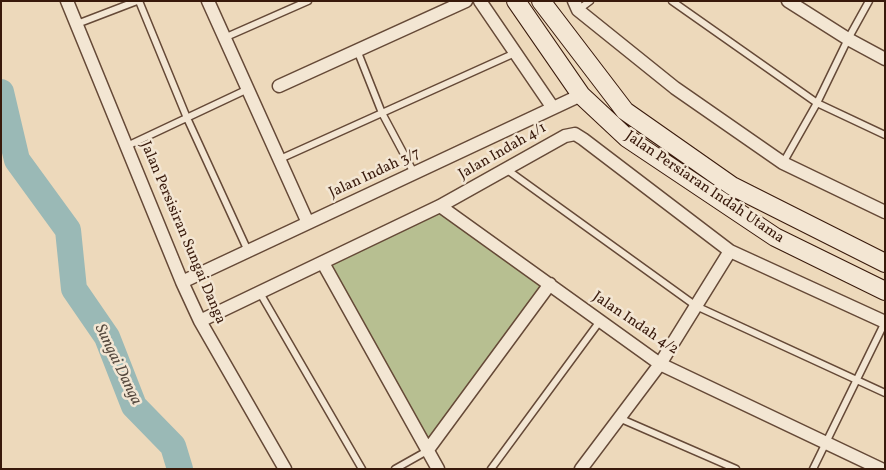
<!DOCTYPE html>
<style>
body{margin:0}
#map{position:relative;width:886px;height:470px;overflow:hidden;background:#edd9bb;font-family:Vollkorn,serif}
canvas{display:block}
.frame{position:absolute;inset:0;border:2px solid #38190b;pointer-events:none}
</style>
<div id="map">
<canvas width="886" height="470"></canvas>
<div class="frame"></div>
</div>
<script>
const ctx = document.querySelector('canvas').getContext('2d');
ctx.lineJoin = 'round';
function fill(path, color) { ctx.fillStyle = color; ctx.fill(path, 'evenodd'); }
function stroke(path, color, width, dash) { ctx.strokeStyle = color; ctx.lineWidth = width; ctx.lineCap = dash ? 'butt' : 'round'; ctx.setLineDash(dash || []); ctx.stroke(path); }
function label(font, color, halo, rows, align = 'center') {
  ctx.font = font + ' Vollkorn,serif'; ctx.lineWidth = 5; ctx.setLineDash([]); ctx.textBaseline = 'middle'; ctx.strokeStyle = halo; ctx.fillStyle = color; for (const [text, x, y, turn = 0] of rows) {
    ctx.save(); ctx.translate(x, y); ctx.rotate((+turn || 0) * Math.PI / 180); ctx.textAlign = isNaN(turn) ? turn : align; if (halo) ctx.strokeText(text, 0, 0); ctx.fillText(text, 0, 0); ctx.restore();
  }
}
const green = new Path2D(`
 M440,206l104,80 -117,158 -102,-178z`);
const river = new Path2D(`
 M1,92l16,68 51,70 6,59 33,48 27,69 39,40 7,23`);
const lane = new Path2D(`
 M139,1l48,117 61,133
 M672,1l145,102 68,32
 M578,10l12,-9
 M77,24l60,-23
 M224,38l84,-37
 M357,50l25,63 32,60
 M127,146l121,-57
 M280,159l235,-106
 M783,163l34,-60 31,-64 21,-38
 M506,169l190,137 189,87
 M260,293l102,176
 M619,418l117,51
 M395,469l32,-18
 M491,469l109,-148
 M813,469l72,-147`);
const street = new Path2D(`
 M67,1l115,281 18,39 85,148
 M208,1l100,222
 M480,1l73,107
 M574,1l4,9 97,78 108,75 102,49
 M788,1l60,38 37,20
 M279,86l187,-85
 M440,206l220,158 221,105
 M323,263l115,206
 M182,282l399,-187
 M200,321l240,-115 125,-70 10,-2 8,5 147,112 155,71
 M427,451l123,-167
 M581,469l79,-105 70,-113`);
const secondary = new Path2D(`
 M516,1l65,94 46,43 148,99 110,54
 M541,1l84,110 107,75 153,77`);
const streetNames = [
 ["Jalan Indah 4/1",503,152,-30],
 ["Jalan Indah 3/7",375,174,-25],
 ["Jalan Persiaran Indah Utama",704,188,34],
 ["Jalan Persisiran Sungai Danga",182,233,67],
 ["Jalan Indah 4/2",635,324,34]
];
const waterNames = [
 ["Sungai Danga",117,365,64]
];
fill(green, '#b7bf91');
stroke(river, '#9ab9b6', 26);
stroke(lane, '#654937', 9);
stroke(street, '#654937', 15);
stroke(secondary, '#38190b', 20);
stroke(lane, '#f3e6d3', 6);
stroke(street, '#f3e6d3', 12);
stroke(secondary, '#f3e6d3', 18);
label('15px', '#38190b', '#f3e6d3', streetNames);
label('italic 16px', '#55493e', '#f3e6d3', waterNames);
</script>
